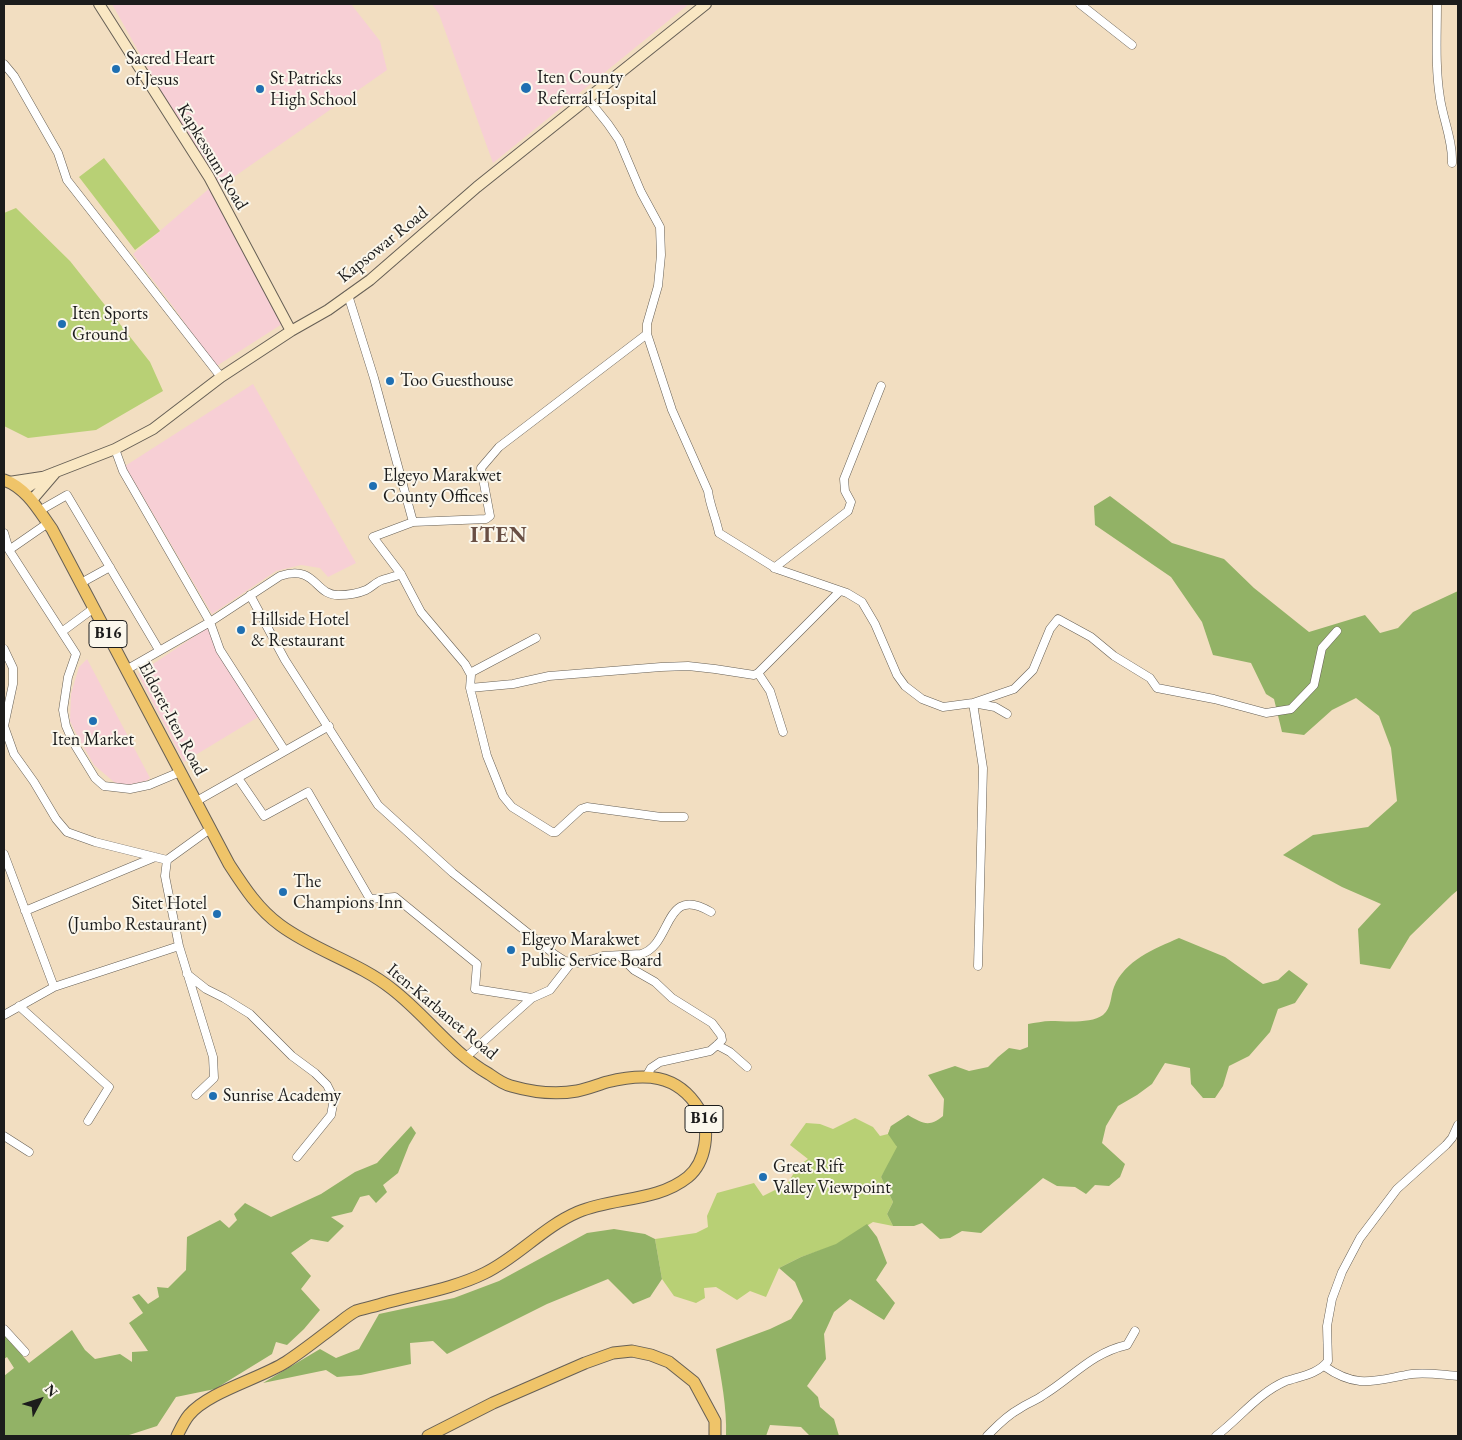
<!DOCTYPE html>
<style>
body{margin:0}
#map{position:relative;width:1462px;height:1440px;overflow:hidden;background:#f2dec1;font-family:"EB Garamond",serif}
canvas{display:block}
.frame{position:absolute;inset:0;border:5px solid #1c1c1c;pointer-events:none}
.north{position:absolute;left:15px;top:1375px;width:50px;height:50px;-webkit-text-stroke:4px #fbf7ec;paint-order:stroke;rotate:50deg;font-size:14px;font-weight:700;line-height:20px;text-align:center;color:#1c1c1c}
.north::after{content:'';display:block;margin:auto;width:18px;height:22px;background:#1c1c1c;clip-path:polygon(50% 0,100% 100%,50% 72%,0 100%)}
</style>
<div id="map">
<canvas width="1462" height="1440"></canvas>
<div class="frame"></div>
<div class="north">N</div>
</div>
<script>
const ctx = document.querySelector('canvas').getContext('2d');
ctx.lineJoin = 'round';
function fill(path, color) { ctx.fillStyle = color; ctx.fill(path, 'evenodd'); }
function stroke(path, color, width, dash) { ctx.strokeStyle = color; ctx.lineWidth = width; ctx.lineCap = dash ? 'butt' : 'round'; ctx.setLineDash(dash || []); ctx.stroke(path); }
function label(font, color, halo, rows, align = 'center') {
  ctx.font = font + ' "EB Garamond",serif'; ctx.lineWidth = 4; ctx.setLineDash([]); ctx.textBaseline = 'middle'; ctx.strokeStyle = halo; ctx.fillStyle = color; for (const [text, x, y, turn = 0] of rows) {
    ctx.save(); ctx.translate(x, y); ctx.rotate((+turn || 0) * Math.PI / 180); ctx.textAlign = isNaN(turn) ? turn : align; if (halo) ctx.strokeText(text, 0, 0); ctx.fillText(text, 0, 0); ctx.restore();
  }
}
const built = new Path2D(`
 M112,4h239l29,37 7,29 -166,116 -51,-78z
 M432,4h257l-196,159 -54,-149z
 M211,187l71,137 -67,43 -40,-58 -42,-55z
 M253,384l103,179 -28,14 -8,-9 -19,-3 -25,6 -64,43 -87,-148z
 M207,628l21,37 32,51 -76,46 -46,-88z
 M87,659l63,119 -4,3 -23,5 -9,-4 -20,-17 -16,-28 -8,-16 1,-27 8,-27z`);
const green = new Path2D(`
 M104,158l56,73 -25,19 -56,-73z
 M16,208l54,53 80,101 13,29 -67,39 -68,8 -24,-12v-213z
 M855,1118l18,9 7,9 8,-2 3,-8 7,25 -17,26 12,25 -6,12 6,12 -20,-4 -37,23 -35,12 -22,11 -13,29 -16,-6 -13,9 -21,-13 -12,1 1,10 -9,5 -22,-7 -12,-17 -7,-40 41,-6 12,-6 -1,-11 10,-23 37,-10 9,13 24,-12 12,-19 9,-6 -18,-14 16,-22 14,1 13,5z`);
const forest = new Path2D(`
 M1110,496l62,47 52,16 30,29 55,44 56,-17 15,18 18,-5 15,-16 45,-21v299l-6,5 -42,41 -20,33 -30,-5 -2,-35 23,-25 -39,-17 -59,-32 30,-20 55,-8 29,-26 -6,-53 -12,-32 -23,-18 -24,12 -28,25 -22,-3 -8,-33 -8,-5 -15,-31 -38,-8 -11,-33 -31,-45 -76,-52 -1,-19z
 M1179,938l46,19 38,27 15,-4 11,-10 19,14 -13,19 -17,6 -8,23 -21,24 -20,10 -6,20 -8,12h-12l-12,-14 -1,-16 -25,-5 -13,21 -15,11 -19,11 -12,20 -4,17 23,21 -5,13 -11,9 -14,-1 -9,9 -11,-7 -18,-1 -14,-8 -62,55 -19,-2 -12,7 -10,1 -18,-16 -8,3h-21l-6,-12 6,-12 -12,-25 16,-30 -9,-13 3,-8 17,-11c14,8 21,13 35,1l1,-17 -16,-24 27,-9 14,5 19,-4 10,-10 11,-9 11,2 8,-3v-23c7,-1 15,-3 23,-3 13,0 40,3 52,-6 9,-8 7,-18 11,-28 11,-27 40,-38 65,-49z
 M411,1126l5,7 -7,12 -11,28 -15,12 4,7 -11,11 -7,-8 -9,2 -8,15 -21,5 13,9 -16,16 -17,-3 -20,14 20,23 -10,13 19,21 -16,19 -17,16 -11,-3 -4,12 -57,35 -39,8 -19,29 -31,10h-122v-60l10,-8 -7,-11 -3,2v-24l25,28 43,-33 13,20 10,9 25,-5 12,8v-10l16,-1 -19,-28 14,-10 -11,-16 7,-3 9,10 11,-7 -2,-10 11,1 18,-18 1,-33 33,-17 9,8 8,-8 -3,-6 11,-11 26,14 50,-23 34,-22 22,-9z
 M867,1224l10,13 10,26 -11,17 19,23 -11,17 -34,-21 -16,13 -10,22 2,25 -19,27 11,11 2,10 14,12 5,17h-29l-9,-9 -31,-2 -4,11h-40c1,-29 -5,-58 -10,-87l54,-20 21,-10 12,-18 -8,-19 -16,-14 22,-11 35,-13z
 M614,1229l31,5 10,5 7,40 -12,18 -17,7 -25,-25 -61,25 -100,50 -14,-13 -23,2 1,21 -50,11 -24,2 -11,-7 -63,13 57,-34 16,9 23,-9 20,-35 75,-16 45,-17 88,-48z`);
const street = new Path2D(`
 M1080,4l52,41
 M1437,4c0,31 -2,63 3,94 3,21 13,43 12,65
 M4,64l10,12 44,77 9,27 154,197
 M588,99l20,25 11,16 22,52 19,35 1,28 -3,31 -11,38v10l25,76 36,81c2,15 8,27 11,42l58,36 70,24 15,9 13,22 22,51 8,11 17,13 21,8 30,-4 22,4 12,7
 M348,295l26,83 39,144 73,-3 4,-3 -9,-48 18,-21 148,-113
 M115,449l8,22 87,151 10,28 65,101 -90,51
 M39,511l28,-16 92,155
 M4,533l5,17 67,104 -8,23 -5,33 3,16 7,16 22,36 9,8 26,3 19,-4 31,-13
 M9,550l39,-27
 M774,568l74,-57 3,-9 -6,-11 -1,-12 37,-93
 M401,574l-28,-37 40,-15
 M81,583l29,-16
 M250,595l35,65 93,145 75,68 101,81 11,7 15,2 23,-7 38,-2c32,-9 22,-71 70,-42
 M63,631l31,-23
 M4,649l9,19v16l-9,42 10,28 20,28 22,37 11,13 28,10 72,18
 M126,670l84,-48 70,-46c37,-12 34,20 59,19 8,0 20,-2 27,-5 6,-3 10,-8 16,-10 7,-2 12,-3 19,-6l20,38 44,52 6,11 -1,13 17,68 16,40 9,11 40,25h4l25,-23 6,-2 74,10h23
 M470,673l66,-35
 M758,673l82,-82
 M470,688l43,-4 36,-8 112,-9 27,-1 27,3 39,6 4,-2 12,18 13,41
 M285,751l44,-25
 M238,778l26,38 44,-24 62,107 25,-2 82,67 -2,25 57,9
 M4,854l50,133
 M25,911l130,-54
 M179,946l34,111 1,21 -18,17
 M620,956l14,14 21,12 17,16 40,25 9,12 1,5 -5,5 -7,6 -50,11 -9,6 -5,9
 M978,966l5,-198 -10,-65 41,-14 19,-19 17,-41 8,-10 33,18 23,19 36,22 7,10 57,11 52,14 25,-4 23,-24 8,-37 15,-17
 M187,974l19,15 18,9 26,16 42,42 23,17 12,12 7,14 -3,16 -34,42
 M19,1006l90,81 -21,34
 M4,1015l50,-28 125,-41 -14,-70 2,-16 43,-31
 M717,1045l13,7 17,15
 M465,1058l67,-60 18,-8 21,-27
 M4,1136l25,16
 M4,1329l21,23
 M1324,1366c34,24 51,14 88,8 15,-2 31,1 46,2
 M987,1436c10,-10 19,-20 32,-27 7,-5 16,-8 23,-13 30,-18 49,-43 85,-51l8,-14
 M1216,1436c24,-18 42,-43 70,-55 15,-5 32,-7 42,-20l-1,-35 5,-27 10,-27 18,-34 37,-49 49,-44 6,-7 6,-13`);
const secondary = new Path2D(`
 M99,4l110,173 82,154
 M9,482l33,-5
 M22,491l21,-14 72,-28 38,-20 68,-52 70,-46 37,-21 42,-30 107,-93 229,-183
 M32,500l24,-28`);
const primary = new Path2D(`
 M4,480c23,8 35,31 48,49l177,335c15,23 29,45 51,61 35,26 78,37 112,64 35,27 59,63 97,85 7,5 14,10 22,12 21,6 44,9 66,5 10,-2 20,-6 30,-9 37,-9 70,-9 92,27 12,20 7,53 -11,68 -31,25 -75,20 -110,35 -35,15 -60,45 -93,61 -30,15 -67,21 -100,30 -9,3 -20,5 -29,8 -8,4 -14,10 -21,15 -16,12 -32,25 -49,36 -27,17 -78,30 -97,53 -5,6 -9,15 -12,21
 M428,1436l65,-33 92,-40 28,-10 19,-2 19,4 18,7 25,20 21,39v15`);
const markers = [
 [116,69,5,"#1f6fb2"],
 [526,88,6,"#1f6fb2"],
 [260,89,5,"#1f6fb2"],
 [62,324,5,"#1f6fb2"],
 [390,381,5,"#1f6fb2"],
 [373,486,5,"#1f6fb2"],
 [241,630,5,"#1f6fb2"],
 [93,721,5,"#1f6fb2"],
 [283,892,5,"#1f6fb2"],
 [217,914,5,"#1f6fb2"],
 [511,950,5,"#1f6fb2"],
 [213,1096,5,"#1f6fb2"],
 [763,1177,5,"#1f6fb2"]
];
const shields = [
 [108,634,38],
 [704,1119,38]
];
const shieldNames = [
 ["B16",108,634],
 ["B16",704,1119]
];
const poiNames = [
 ["Sacred Heart",126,59],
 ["of Jesus",126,80],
 ["Iten County",537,78],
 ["Referral Hospital",537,99],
 ["St Patricks",270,79],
 ["High School",270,100],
 ["Iten Sports",72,314],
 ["Ground",72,335],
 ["Too Guesthouse",400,381],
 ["Elgeyo Marakwet",383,476],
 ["County Offices",383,497],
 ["Hillside Hotel",251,620],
 ["& Restaurant",251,641],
 ["Iten Market",93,740,"center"],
 ["The",293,882],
 ["Champions Inn",293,903],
 ["Sitet Hotel",207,904,"right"],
 ["(Jumbo Restaurant)",207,925,"right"],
 ["Elgeyo Marakwet",521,940],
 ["Public Service Board",521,961],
 ["Sunrise Academy",223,1096],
 ["Great Rift",773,1167],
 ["Valley Viewpoint",773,1188]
];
const streetNames = [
 ["Kapkessum Road",212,157,59],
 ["Kapsowar Road",383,245,-39],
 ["Eldoret-Iten Road",172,719,62],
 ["Iten-Karbanet Road",442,1012,40]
];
const districtNames = [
 ["ITEN",499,536]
];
fill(built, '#f7cfd5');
fill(green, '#b8d075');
fill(forest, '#92b266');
stroke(street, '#676056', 9);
stroke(secondary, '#676056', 12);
stroke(primary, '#676056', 13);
stroke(street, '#fff', 8);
stroke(secondary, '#f9e7c3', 10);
stroke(primary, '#efc469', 11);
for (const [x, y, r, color] of markers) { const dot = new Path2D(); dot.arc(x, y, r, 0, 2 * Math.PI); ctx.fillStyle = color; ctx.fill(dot); stroke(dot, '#fbf7ec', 2); }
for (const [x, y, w] of shields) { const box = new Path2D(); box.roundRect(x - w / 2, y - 13.5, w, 27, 4); ctx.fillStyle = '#fbf7ec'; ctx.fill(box); stroke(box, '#1c1c1c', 1); }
label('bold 16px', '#1c1c1c', null, shieldNames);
label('18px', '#1c1c1c', '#fbf7ec', poiNames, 'left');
label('18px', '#1c1c1c', '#fbf7ec', streetNames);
ctx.letterSpacing = '1px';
label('bold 22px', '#694f44', '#fbf7ec', districtNames);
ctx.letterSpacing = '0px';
</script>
